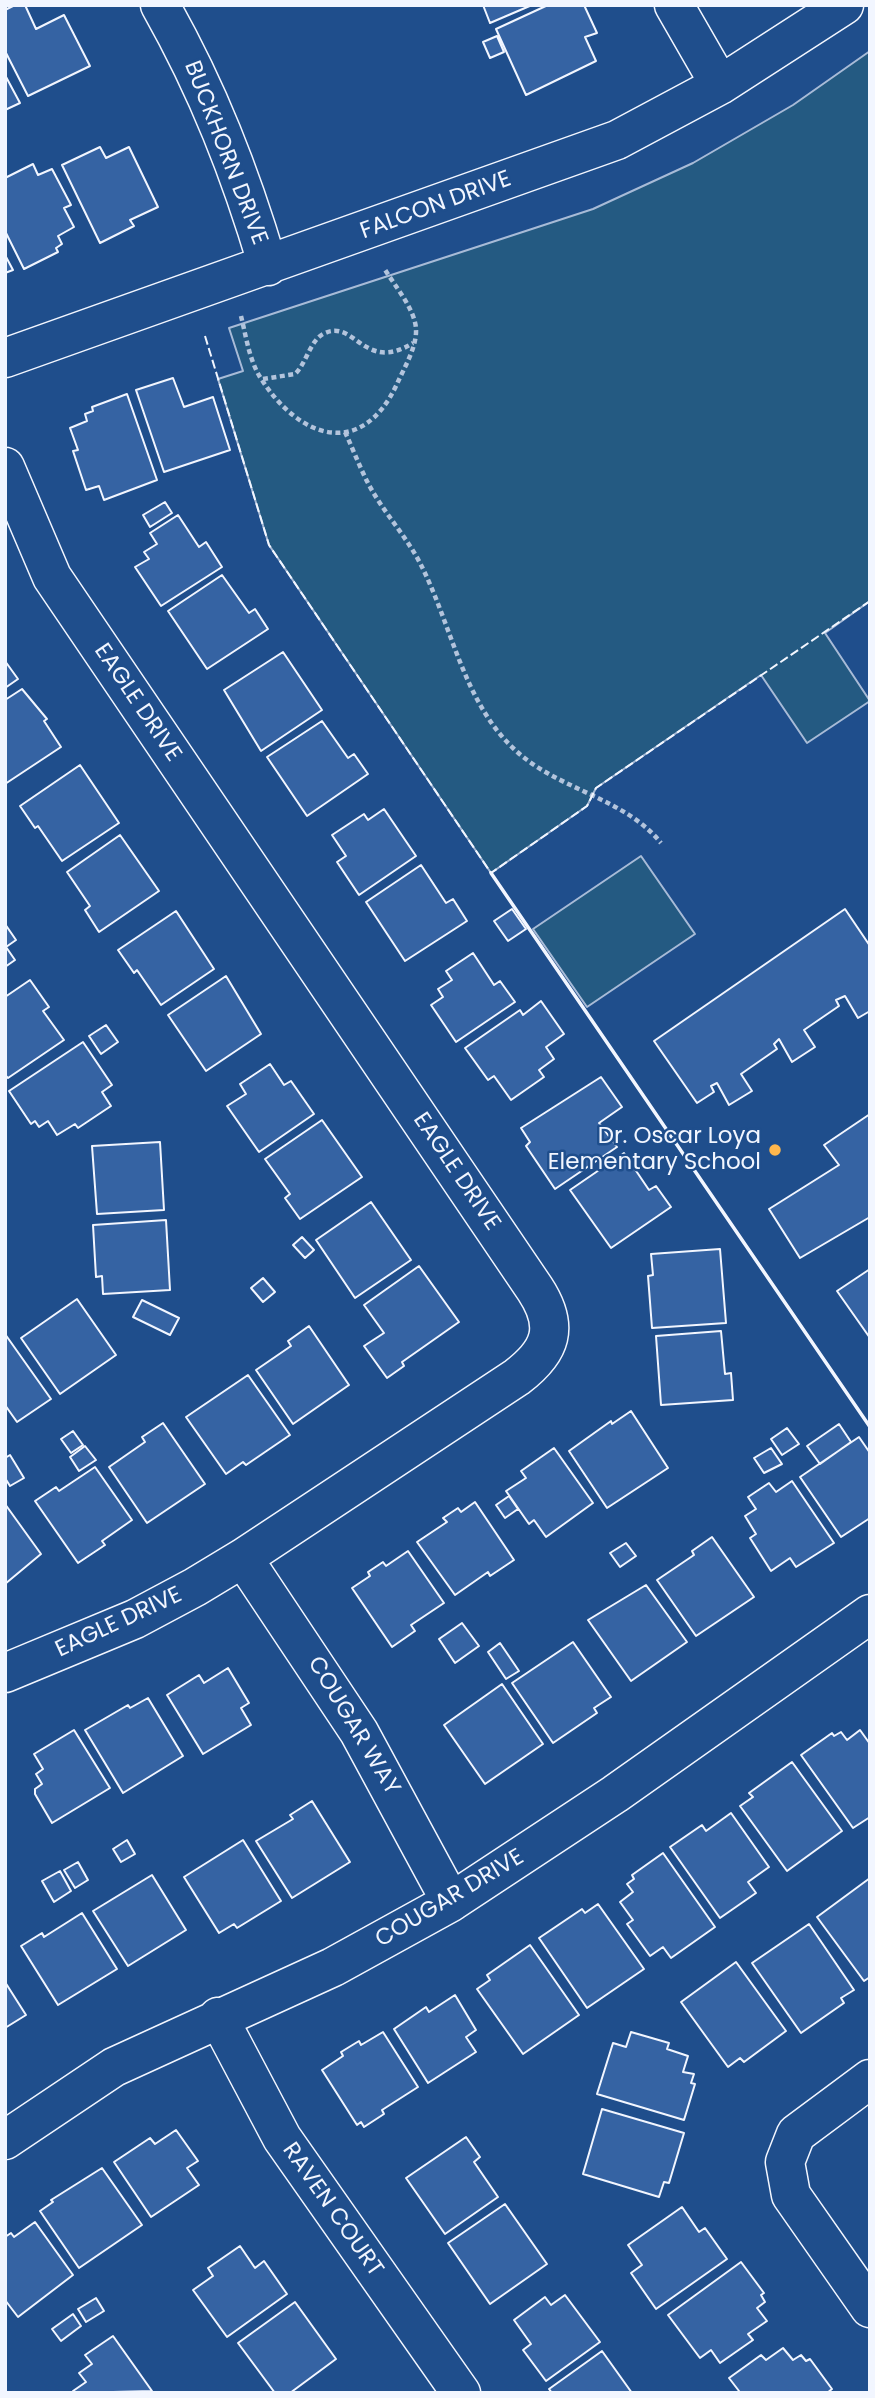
<!DOCTYPE html>
<style>
body{margin:0}
#map{position:relative;width:875px;height:2398px;overflow:hidden;background:#1f4e8c;font-family:Poppins,sans-serif}
canvas{display:block}
.frame{position:absolute;inset:0;border:7px solid #f2f6ff;pointer-events:none}
</style>
<div id="map">
<canvas width="875" height="2398"></canvas>
<div class="frame"></div>
</div>
<script>
const ctx = document.querySelector('canvas').getContext('2d');
ctx.lineJoin = 'round';
function fill(path, color) { ctx.fillStyle = color; ctx.fill(path, 'evenodd'); }
function stroke(path, color, width, dash) { ctx.strokeStyle = color; ctx.lineWidth = width; ctx.lineCap = dash ? 'butt' : 'round'; ctx.setLineDash(dash || []); ctx.stroke(path); }
function label(font, color, halo, rows, align = 'center') {
  ctx.font = font + ' Poppins,sans-serif'; ctx.lineWidth = 5; ctx.setLineDash([]); ctx.textBaseline = 'middle'; ctx.strokeStyle = halo; ctx.fillStyle = color; for (const [text, x, y, turn = 0] of rows) {
    ctx.save(); ctx.translate(x, y); ctx.rotate((+turn || 0) * Math.PI / 180); ctx.textAlign = isNaN(turn) ? turn : align; if (halo) ctx.strokeText(text, 0, 0); ctx.fillText(text, 0, 0); ctx.restore();
  }
}
const green = new Path2D(`
 M870,51v550l-45,32 45,68 -63,42 -46,-68 -165,113 -9,18 -96,67 -222,-328 -51,-166 25,-8 -14,-43 364,-119 100,-46 100,-58z
 M641,856l54,78 -108,73 -54,-78z`);
const building = new Path2D(`
 M15,5h10l11,24 28,-14 26,51 -62,30 -23,-45v-41z
 M483,5h49l-42,18z
 M548,5h36l13,28 -12,4 11,24 -70,34 -30,-66z
 M497,36l7,16 -14,6 -7,-16z
 M5,75l15,28 -15,7z
 M100,147l6,11 23,-11 29,60 -28,13 4,6 -34,17 -38,-78z
 M33,164l5,11 14,-6 19,36 -7,3 10,19 -16,9 4,8 -6,4 2,4 -34,17 -19,-38v-53z
 M5,255l8,15 -8,3z
 M173,378l11,29 29,-10 17,53 -66,22 -28,-82z
 M127,394l30,86 -53,20 -5,-14 -13,4 -13,-39 5,-1 -8,-22 17,-7 -2,-7 8,-3 -1,-4z
 M165,502l7,11 -22,14 -7,-12z
 M178,515l21,32 7,-5 16,25 -61,39 -26,-39 14,-8 -5,-7 13,-8 -7,-11z
 M222,575l27,38 6,-4 13,20 -61,40 -39,-58z
 M283,652l39,58 -61,41 -37,-61z
 M5,661l13,18 -13,9z
 M22,689l25,30 -3,2 17,26 -56,37v-84z
 M322,721l26,37 6,-4 14,20 -61,42 -40,-59z
 M80,765l39,58 -57,38 -24,-35 -3,2 -15,-22z
 M384,809l32,47 -57,39 -22,-33 9,-6 -14,-21 32,-21 4,6z
 M120,835l39,56 -60,41 -14,-22 5,-4 -23,-34z
 M421,865l25,38 7,-4 14,22 -62,40 -39,-59z
 M512,909l14,20 -18,12 -14,-20z
 M845,909l25,37v65l-12,7 -13,-22 -9,4 3,6 -35,24 11,17 -23,15 -13,-23 -5,5 3,5 -36,25 11,17 -23,14 -12,-22 -6,3 3,6 -17,11 -43,-62z
 M176,911l38,58 -53,36 -24,-35 -3,3 -16,-23z
 M5,924l11,16 -10,7 9,13 -10,7z
 M473,953l21,32 6,-4 15,21 -59,40 -25,-37 12,-8 -5,-8 14,-9 -6,-9z
 M226,976l35,58 -55,37 -38,-56z
 M30,980l19,27 -6,4 21,29 -56,38 -3,-3v-78z
 M541,1001l23,33 -18,13 8,12 -15,11 5,7 -33,23 -17,-24 -6,4 -23,-32 55,-38 3,5z
 M106,1025l12,17 -17,12 -12,-18z
 M83,1042l29,43 -10,7 9,14 -33,22 -3,-4 -18,11 -9,-14 -9,6 -4,-6 -4,3 -22,-33z
 M270,1064l14,21 7,-4 23,33 -55,38 -32,-46 19,-12 -6,-10z
 M601,1077l21,30 -23,16 18,24 -62,42 -29,-43 4,-4 -9,-14z
 M870,1114v103l-70,41 -31,-49 70,-44 -15,-20z
 M322,1120l40,57 -62,42 -15,-21 5,-4 -25,-35z
 M160,1142l4,68 -67,4 -5,-68z
 M624,1153l25,37 7,-4 15,21 -60,41 -41,-58z
 M371,1202l40,58 -56,38 -39,-58z
 M166,1220l4,70 -67,4 -1,-18 -6,1 -3,-52z
 M302,1237l12,13 -9,8 -12,-13z
 M720,1249l6,74 -74,5 -4,-52 5,-1 -2,-21z
 M419,1266l40,56 -57,40 2,4 -17,12 -23,-32 20,-13 -20,-28z
 M870,1269v69l-33,-47z
 M263,1278l12,14 -12,10 -12,-14z
 M77,1299l39,56 -56,39 -39,-56z
 M142,1300l37,18 -9,17 -37,-18z
 M309,1326l40,59 -56,39 -37,-54 35,-24 -3,-5z
 M721,1331l4,43 6,-1 2,27 -72,5 -5,-69z
 M5,1334l46,65 -34,23 -12,-17z
 M248,1375l42,60 -44,30 -3,-3 -17,12 -40,-57z
 M631,1411l37,57 -61,40 -38,-57 42,-30 1,3z
 M163,1423l42,61 -58,39 -38,-56 36,-25 -3,-5z
 M839,1424l12,18 -31,22 -13,-18z
 M787,1428l12,16 -17,11 -11,-16z
 M73,1431l10,14 -12,8 -10,-14z
 M859,1437l11,16v65l-29,19 -41,-60z
 M85,1446l11,14 -17,11 -9,-14z
 M554,1448l39,55 -47,34 -12,-17 -5,4 -23,-33 20,-13 -5,-7z
 M771,1448l11,16 -18,9 -10,-15z
 M10,1455l14,23 -14,8 -5,-8v-20z
 M95,1467l37,53 -30,21 3,4 -27,18 -43,-62 21,-14 3,4z
 M792,1481l42,62 -38,24 -6,-9 -19,13 -21,-33 6,-4 -11,-18 11,-7 -8,-12 21,-14 7,9z
 M509,1496l9,13 -13,9 -9,-13z
 M475,1502l39,58 -24,16 -2,-4 -33,23 -38,-53 30,-20 -4,-4 15,-10 3,4z
 M5,1504l36,50 -36,30z
 M712,1537l42,60 -58,39 -39,-56 37,-25 -2,-4z
 M626,1543l10,13 -16,11 -10,-14z
 M408,1551l36,52 -33,22 4,6 -23,16 -40,-59 18,-12 -2,-4 15,-10 3,4z
 M646,1585l41,57 -56,39 -43,-61z
 M462,1623l17,23 -24,17 -16,-24z
 M573,1642l38,55 -17,11 3,5 -44,30 -41,-60z
 M500,1643l19,28 -13,8 -18,-27z
 M228,1668l21,35 -8,5 10,17 -48,29 -36,-59 32,-20 5,8z
 M502,1684l41,60 -58,40 -41,-59z
 M148,1698l35,58 -60,37 -38,-63 43,-25 2,3z
 M74,1730l36,58 -58,35 -17,-29v-5l7,-5 -6,-10 7,-5 -9,-15z
 M860,1730l10,14v73l-17,11 -52,-73 31,-22 2,3 7,-4 6,8z
 M792,1762l50,69 -55,40 -47,-65 13,-9 -4,-4z
 M312,1801l38,61 -58,36 -36,-57 37,-22 -3,-4z
 M731,1813l38,54 -21,15 8,11 -36,25 -50,-71 32,-22 4,6z
 M127,1840l8,14 -14,8 -8,-13z
 M243,1840l38,61 -44,27 -3,-4 -15,9 -35,-56z
 M663,1853l52,74 -44,31 -8,-11 -13,9 -23,-32 6,-4 -13,-18 13,-10 -6,-8 7,-5 -2,-4z
 M78,1862l10,18 -13,8 -11,-18z
 M60,1871l11,20 -17,11 -12,-21z
 M152,1875l34,55 -58,36 -35,-55z
 M870,1878v99l-6,4 -47,-64z
 M598,1904l46,65 -57,39 -48,-70 43,-29 3,4z
 M82,1913l35,56 -59,36 -37,-59 21,-13 2,4z
 M809,1924l45,66 -13,8 3,5 -43,30 -49,-70z
 M530,1945l49,70 -56,39 -46,-65 13,-9 -3,-5z
 M736,1962l50,69 -42,31 -4,-4 -12,9 -47,-65z
 M5,1982l21,33 -21,13z
 M455,1995l21,35 -10,7 10,15 -48,31 -34,-54 32,-22 3,5z
 M383,2032l35,55 -36,23 2,4 -20,13 -3,-5 -4,3 -35,-55 21,-14 -2,-4 18,-11 2,4z
 M631,2032l38,11 -2,6 21,7 -5,16 11,2 -3,9 4,1 -11,36 -87,-26 16,-51 13,4z
 M602,2109l82,24 -15,50 -5,-1 -5,15 -76,-23z
 M176,2130l22,31 -11,7 12,17 -48,32 -37,-55 36,-24 5,6z
 M466,2137l14,20 -6,5 24,35 -53,37 -39,-56z
 M102,2168l40,57 -63,43 -39,-57 13,-9 -2,-2z
 M505,2204l42,60 -57,40 -42,-61z
 M682,2207l17,25 6,-4 22,31 -71,50 -25,-36 11,-8 -14,-20z
 M35,2222l38,53 -55,42 -13,-17v-63l6,-4 3,4z
 M240,2246l15,22 9,-7 23,33 -60,43 -34,-47 20,-14 -5,-8z
 M741,2262l23,31 -3,2 4,7 -8,6 10,13 -19,13 5,6 -33,23 -9,-13 -11,8 -32,-43z
 M565,2295l35,47 -54,39 -23,-31 8,-6 -17,-24 31,-23 6,8z
 M96,2298l8,13 -18,11 -8,-13z
 M295,2302l41,57 -46,34h-15l-37,-50z
 M73,2314l8,12 -20,15 -9,-12z
 M113,2336l39,55 -78,2 -1,-2 13,-9 -7,-9 13,-9 -7,-9z
 M783,2348l10,12 8,-5 5,6 4,-2 22,30 -5,4h-91l3,-2 -10,-13 32,-23 5,5z
 M602,2351l30,42h-80l-3,-4z`);
const path = new Path2D(`
 M241,316c5,20 8,43 19,61 38,61 101,84 137,7 7,-16 20,-37 19,-55 -1,-20 -22,-44 -32,-61
 M263,379l32,-5c11,-10 15,-33 28,-40 32,-17 40,40 90,9
 M345,432c8,17 15,36 24,53 15,28 38,52 52,80 31,61 42,136 93,184 43,41 110,48 147,94`);
const minor = new Path2D(`
 M160,5c48,85 80,167 108,261
 M674,5l46,80
 M5,358l612,-218 103,-55 124,-80
 M5,467l47,110 483,712c25,38 16,62 -18,88l-274,181 -48,29 -60,32 -130,54
 M243,1558l116,174 92,170
 M218,2017l64,121 179,255
 M870,2079l-74,55 -11,28 6,33 79,113
 M5,2140l109,-73 219,-100 118,-65 164,-108 255,-180`);
const fence = new Path2D(`
 M205,336l64,209 222,328 96,-67 9,-18 274,-187`);
const wall = new Path2D(`
 M491,873l379,554`);
const markers = [
 [775,1150,7,"#ffb74d"]
];
const streetNames = [
 ["BUCKHORN DRIVE",225,153,69],
 ["FALCON DRIVE",436,206,-20],
 ["EAGLE DRIVE",137,703,56],
 ["EAGLE DRIVE",456,1172,56],
 ["EAGLE DRIVE",119,1623,-25],
 ["COUGAR WAY",353,1726,59],
 ["COUGAR DRIVE",450,1899,-31],
 ["RAVEN COURT",332,2210,55]
];
const poiNames = [
 ["Dr. Oscar Loya",761,1137],
 ["Elementary School",761,1163]
];
fill(green, '#245a82');
stroke(green, '#a8bbd7', 2);
fill(building, '#3563a3');
stroke(building, '#f2f6ff', 2);
stroke(minor, '#f2f6ff', 41);
stroke(path, '#b3c4dc', 4.5, [5, 3.5]);
stroke(minor, '#1f4e8c', 38);
stroke(fence, '#f2f6ff', 2, [9, 3.5]);
stroke(wall, '#f2f6ff', 3.5);
for (const [x, y, r, color] of markers) { const dot = new Path2D(); dot.arc(x, y, r, 0, 2 * Math.PI); ctx.fillStyle = color; ctx.fill(dot); stroke(dot, '#1f4e8c', 2.5); }
label('23px', '#f2f6ff', '#1f4e8c', streetNames);
label('23px', '#f2f6ff', '#1f4e8c', poiNames, 'right');
</script>
